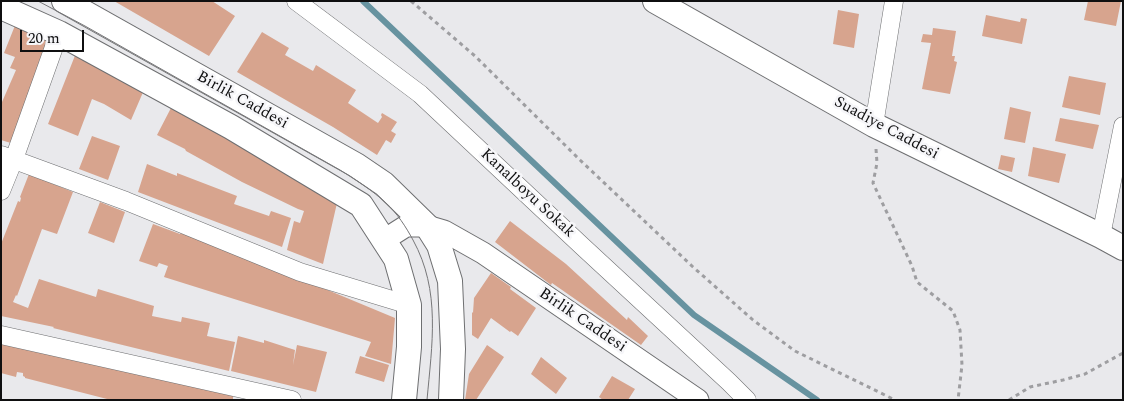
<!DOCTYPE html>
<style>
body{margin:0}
#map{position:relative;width:1124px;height:401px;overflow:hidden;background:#e9e9ec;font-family:Spectral,serif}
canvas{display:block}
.frame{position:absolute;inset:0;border:2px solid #0f0f10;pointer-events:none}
.scale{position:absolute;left:20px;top:30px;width:64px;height:22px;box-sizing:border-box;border:2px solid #0f0f10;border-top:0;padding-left:6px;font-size:15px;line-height:18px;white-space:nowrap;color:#0f0f10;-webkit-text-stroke:4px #f6f6f9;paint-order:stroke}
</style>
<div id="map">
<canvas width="1124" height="401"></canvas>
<div class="frame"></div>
<div class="scale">20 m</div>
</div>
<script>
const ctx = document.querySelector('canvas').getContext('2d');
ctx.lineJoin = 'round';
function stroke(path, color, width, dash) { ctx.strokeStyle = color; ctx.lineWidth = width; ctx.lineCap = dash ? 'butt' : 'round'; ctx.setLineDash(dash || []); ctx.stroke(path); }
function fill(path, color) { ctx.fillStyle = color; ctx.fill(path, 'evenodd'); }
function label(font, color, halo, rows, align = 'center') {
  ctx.font = font + ' Spectral,serif'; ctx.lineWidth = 5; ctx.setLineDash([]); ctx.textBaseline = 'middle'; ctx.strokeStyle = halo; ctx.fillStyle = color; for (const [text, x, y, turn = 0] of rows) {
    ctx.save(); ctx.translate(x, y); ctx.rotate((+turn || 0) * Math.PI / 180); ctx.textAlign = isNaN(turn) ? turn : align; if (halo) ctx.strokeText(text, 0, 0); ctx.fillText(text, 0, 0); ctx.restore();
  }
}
const stream = new Path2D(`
 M363,1l331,314 123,85`);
const building = new Path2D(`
 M114,1h98l23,15 -26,40z
 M1088,1h33l-5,25 -32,-6z
 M838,10l21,4 -5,34 -21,-4z
 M986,15l34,7 1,-4 6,1 -5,25 -40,-8z
 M16,23l39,20 -41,101 -13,-4v-38h1l14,-32 -6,-2 5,-11 -11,-4z
 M933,28l23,3 -4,25h3l-1,5 3,1 -7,32 -28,-5 9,-46 -10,-1 2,-8 9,1z
 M262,32l27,16 -4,7 28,16 3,-6 40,25 -8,13 30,20 4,-6 -1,-2 1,-2 15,9 -6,9 5,3 -5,9 -5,-3 -9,15 -44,-28 -96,-55z
 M76,53l68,37 -13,30 -27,-16 -12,-5 -14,37 -30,-12z
 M1069,76l37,7 -6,32 -38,-8z
 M172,106l83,48 82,49 -14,61 -36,-14 7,-29 6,2 4,-12 -6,-2 -56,-27 -56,-31 -1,-2 -28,-14z
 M1010,107l21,5 -6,31 -21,-4z
 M1060,118l39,7 -6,24 -38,-8z
 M92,136l28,10 -12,34 -29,-11z
 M1033,147l33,7 -7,29 -31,-7z
 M1001,155l14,3 -3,14 -14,-3z
 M147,164l30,12v-3l60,23 -3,8 35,12 2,-5 20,7 -9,29 -144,-55z
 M29,174l44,18 -16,42 -15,-5 -25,67 -1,-1 -3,7 15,6 11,-29 57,18 2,-8 56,17 -2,10 29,6 1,-5 28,6 -3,13 28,6 -6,29 -176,-43 1,-1 -53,-11v-72l17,-43 2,1 1,-4 -1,-1z
 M100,202l25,10 -11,31 -26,-10z
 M510,221l56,43 61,56 1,-3 20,19 -7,9 -89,-62 -1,2 -56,-43z
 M153,224l27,10 1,-1 137,53 77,32 -4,46 -26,-8 6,-14 -6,-2 -201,-63 4,-11 -9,-3 -2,4 -18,-6z
 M491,273l20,14 -1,2 26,19 -18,28 -7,-5 -1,1 -19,-14 -13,21 -6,-4v-23l1,1 1,-15z
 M238,336l26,7v-3l31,10 -2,15 4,-20 30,7 -11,40 -85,-21z
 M1,343l178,40 54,13v4h-122l-86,-22v-1l-2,-1v-3l-6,-1 -1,5 -15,-4z
 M487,345l17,12 -28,43h-11l4,-26z
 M360,356l29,9 -5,17 -29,-9z
 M541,357l26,21 -11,16 -25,-20z
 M612,376l23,13 -7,11h-25l-4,-3z`);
const path = new Path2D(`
 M411,1l64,55 105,104 113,107 60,53 42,31 100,49
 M876,149l1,14 -4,20 39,83 5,16 36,29 7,19 2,35 -4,35
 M1009,400l21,-13 33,-7 22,-6 38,-21`);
const minor = new Path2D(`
 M296,1l124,93 162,152 147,136 18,18
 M874,125l20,-124
 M1,155l125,46 174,71 109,33
 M1,191l13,-32 45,-126
 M1101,236l22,-110
 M1,335l291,65`);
const tertiary = new Path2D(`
 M384,240l22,-14h21l17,5 39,22 215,147`);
const secondary = new Path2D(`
 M64,1l292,164 28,19 43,42 12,19 11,36 3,68 -2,51
 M655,1l219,124 227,111 22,12
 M1,7l58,26 172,94 130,78 35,54 13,46v42l-5,53`);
const tram = new Path2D(`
 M38,1l47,25 255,144c16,10 32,20 46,33 11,10 20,24 27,37 28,51 19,104 14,160`);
const streetNames = [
 ["Birlik Caddesi",242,101,29],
 ["Suadiye Caddesi",886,129,28],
 ["Kanalboyu Sokak",527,194,43],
 ["Birlik Caddesi",582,321,34]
];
stroke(stream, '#6793a0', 6);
fill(building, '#d7a48e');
stroke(minor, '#6e6f71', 19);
stroke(tertiary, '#6e6f71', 23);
stroke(secondary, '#6e6f71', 26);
stroke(path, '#9e9ea1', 3, [4, 4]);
stroke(minor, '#fff', 18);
stroke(tertiary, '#fff', 21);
stroke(secondary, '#fff', 24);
stroke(tram, '#767678', 1);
label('16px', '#0f0f10', '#f6f6f9', streetNames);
</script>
